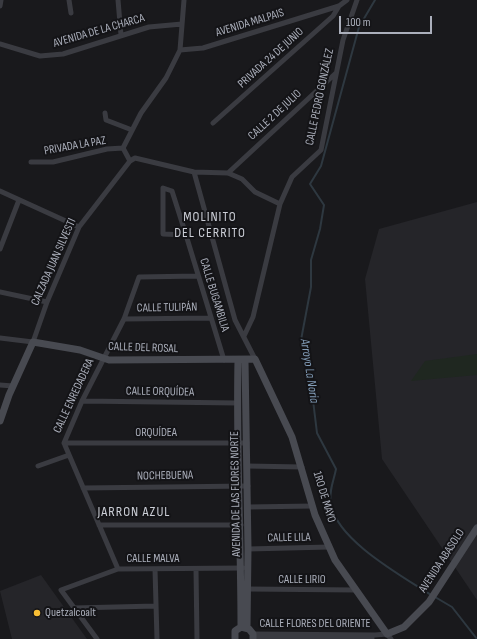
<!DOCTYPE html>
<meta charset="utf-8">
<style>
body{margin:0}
#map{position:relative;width:477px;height:639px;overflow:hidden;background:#19191c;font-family:"Sofia Sans Condensed",sans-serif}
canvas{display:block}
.scale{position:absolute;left:339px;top:16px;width:93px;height:18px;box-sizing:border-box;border:2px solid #abafbb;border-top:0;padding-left:5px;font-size:12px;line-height:14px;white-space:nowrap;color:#abafbb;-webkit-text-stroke:3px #141417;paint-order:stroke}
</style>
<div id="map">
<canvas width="477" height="639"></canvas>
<div class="scale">100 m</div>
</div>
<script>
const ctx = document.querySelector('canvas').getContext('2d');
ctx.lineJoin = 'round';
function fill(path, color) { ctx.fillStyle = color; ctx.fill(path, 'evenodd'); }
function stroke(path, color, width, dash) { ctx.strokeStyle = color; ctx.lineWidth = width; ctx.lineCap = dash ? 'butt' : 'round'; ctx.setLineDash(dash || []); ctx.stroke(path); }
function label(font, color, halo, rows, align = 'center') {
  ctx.font = font + ' "Sofia Sans Condensed",sans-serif'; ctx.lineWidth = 4; ctx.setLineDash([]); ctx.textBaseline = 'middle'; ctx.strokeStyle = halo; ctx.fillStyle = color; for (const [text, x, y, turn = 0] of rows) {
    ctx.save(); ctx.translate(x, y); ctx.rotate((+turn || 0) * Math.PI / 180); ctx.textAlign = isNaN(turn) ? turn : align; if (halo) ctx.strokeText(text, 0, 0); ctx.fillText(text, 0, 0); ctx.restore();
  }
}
const built = new Path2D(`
 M477,202v398l-95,-141 -17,-180 14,-50z
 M41,575l46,64h-75l-12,-48z`);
const green = new Path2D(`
 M477,354v21l-66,6 14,-20z`);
const stream = new Path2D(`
 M375,0l-16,27 -38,139 -11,18 14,21 -4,24 -9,31v27l-10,53 11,52 5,41 19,36c-2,11 -8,24 -5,36 7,36 71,71 100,90
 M435,597l17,10 25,32`);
const street = new Path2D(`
 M69,0l2,13
 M118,0l3,35
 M0,6l1,-6
 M0,44l40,12 23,-2 86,-27 33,-3
 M180,50l23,-2 136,-42 8,-6
 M105,113l1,7 26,10
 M213,123l120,-107 6,-10
 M130,161l-7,-13 18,-35 25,-35 14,-28 4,-50
 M31,162h22l54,-13 16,-1
 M194,172l41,148 20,39
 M228,173l108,-100
 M163,188l9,3 14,44 -23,-1z
 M0,191l79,36
 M186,235l38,125
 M0,249l19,-49
 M0,292l47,10
 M124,319l87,-1
 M244,336l9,-19 27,-113 12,-27 29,-27 22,-110 14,-40
 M0,338l33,4 14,-40 32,-75 51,-66 5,-3 59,14 34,1 14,6 13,13 25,12
 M0,385l13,1
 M82,401l155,2
 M64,443h183
 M38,466l31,-11
 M247,466l55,1
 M83,488l165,-2
 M248,507l65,-1
 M99,525h142
 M248,549l81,-2
 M118,569l-54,-126 18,-42 42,-82 15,-42 59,-1
 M155,569l2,70
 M196,569l1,70
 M248,589l108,1
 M74,608l82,-2
 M253,634l124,1
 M375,635l12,-1 4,5
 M253,638h119
 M97,639l-36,-49 57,-21 125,-1`);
const secondary = new Path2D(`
 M238,360c-2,89 3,178 3,267
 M245,360l3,189 -1,78
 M0,421l9,-26 24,-53 47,8 29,10 146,-1 37,78 23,78 20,45 52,74 17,-7 25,-25 48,-74
 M235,639v-8l6,-4 8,2 4,5v5`);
const markers = [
 [37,613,4,"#f8be34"]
];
const streetNames = [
 ["AVENIDA MALPAIS",250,23,-17],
 ["AVENIDA DE LA CHARCA",99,31,-16],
 ["PRIVADA 24 DE JUNIO",271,58,-42],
 ["CALLE PEDRO GONZÁLEZ",320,97,-78],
 ["CALLE 2 DE JULIO",275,115,-43],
 ["PRIVADA LA PAZ",75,146,-10],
 ["CALZADA JUAN SILVESTI",54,262,-66],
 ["CALLE BUGAMBILIA",214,295,73],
 ["CALLE TULIPÁN",167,308,-1],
 ["CALLE DEL ROSAL",143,348,2],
 ["CALLE ORQUÍDEA",160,392,1],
 ["CALLE ENREDADERA",74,396,-65],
 ["ORQUÍDEA",156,433],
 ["NOCHEBUENA",165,476,-1],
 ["AVENIDA DE LAS FLORES NORTE",236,494,-91],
 ["1RO DE MAYO",324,497,73],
 ["CALLE LILA",289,538,-1],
 ["CALLE MALVA",153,559],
 ["AVENIDA ABASOLO",442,561,-57],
 ["CALLE LIRIO",302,580],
 ["CALLE FLORES DEL ORIENTE",315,624]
];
const poiNames = [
 ["Quetzalcoalt",45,613]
];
const waterNames = [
 ["Arroyo La Noria",309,371,81]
];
const quarterNames = [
 ["MOLINITO",210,217],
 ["DEL CERRITO",210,233],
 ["JARRON AZUL",134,512]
];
fill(built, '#252529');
fill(green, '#1f2720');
stroke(stream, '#2e3840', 2);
stroke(street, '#3a3b41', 5);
stroke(secondary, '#484a51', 7);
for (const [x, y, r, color] of markers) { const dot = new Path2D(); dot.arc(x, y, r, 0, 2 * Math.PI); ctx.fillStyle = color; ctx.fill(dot); stroke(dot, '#141417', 1.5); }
label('12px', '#abafbb', '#141417', streetNames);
label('12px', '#abafbb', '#141417', poiNames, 'left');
label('italic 13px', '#829cb7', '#141417', waterNames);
ctx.letterSpacing = '1px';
label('14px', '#cccfd7', '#141417', quarterNames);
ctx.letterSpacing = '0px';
</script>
